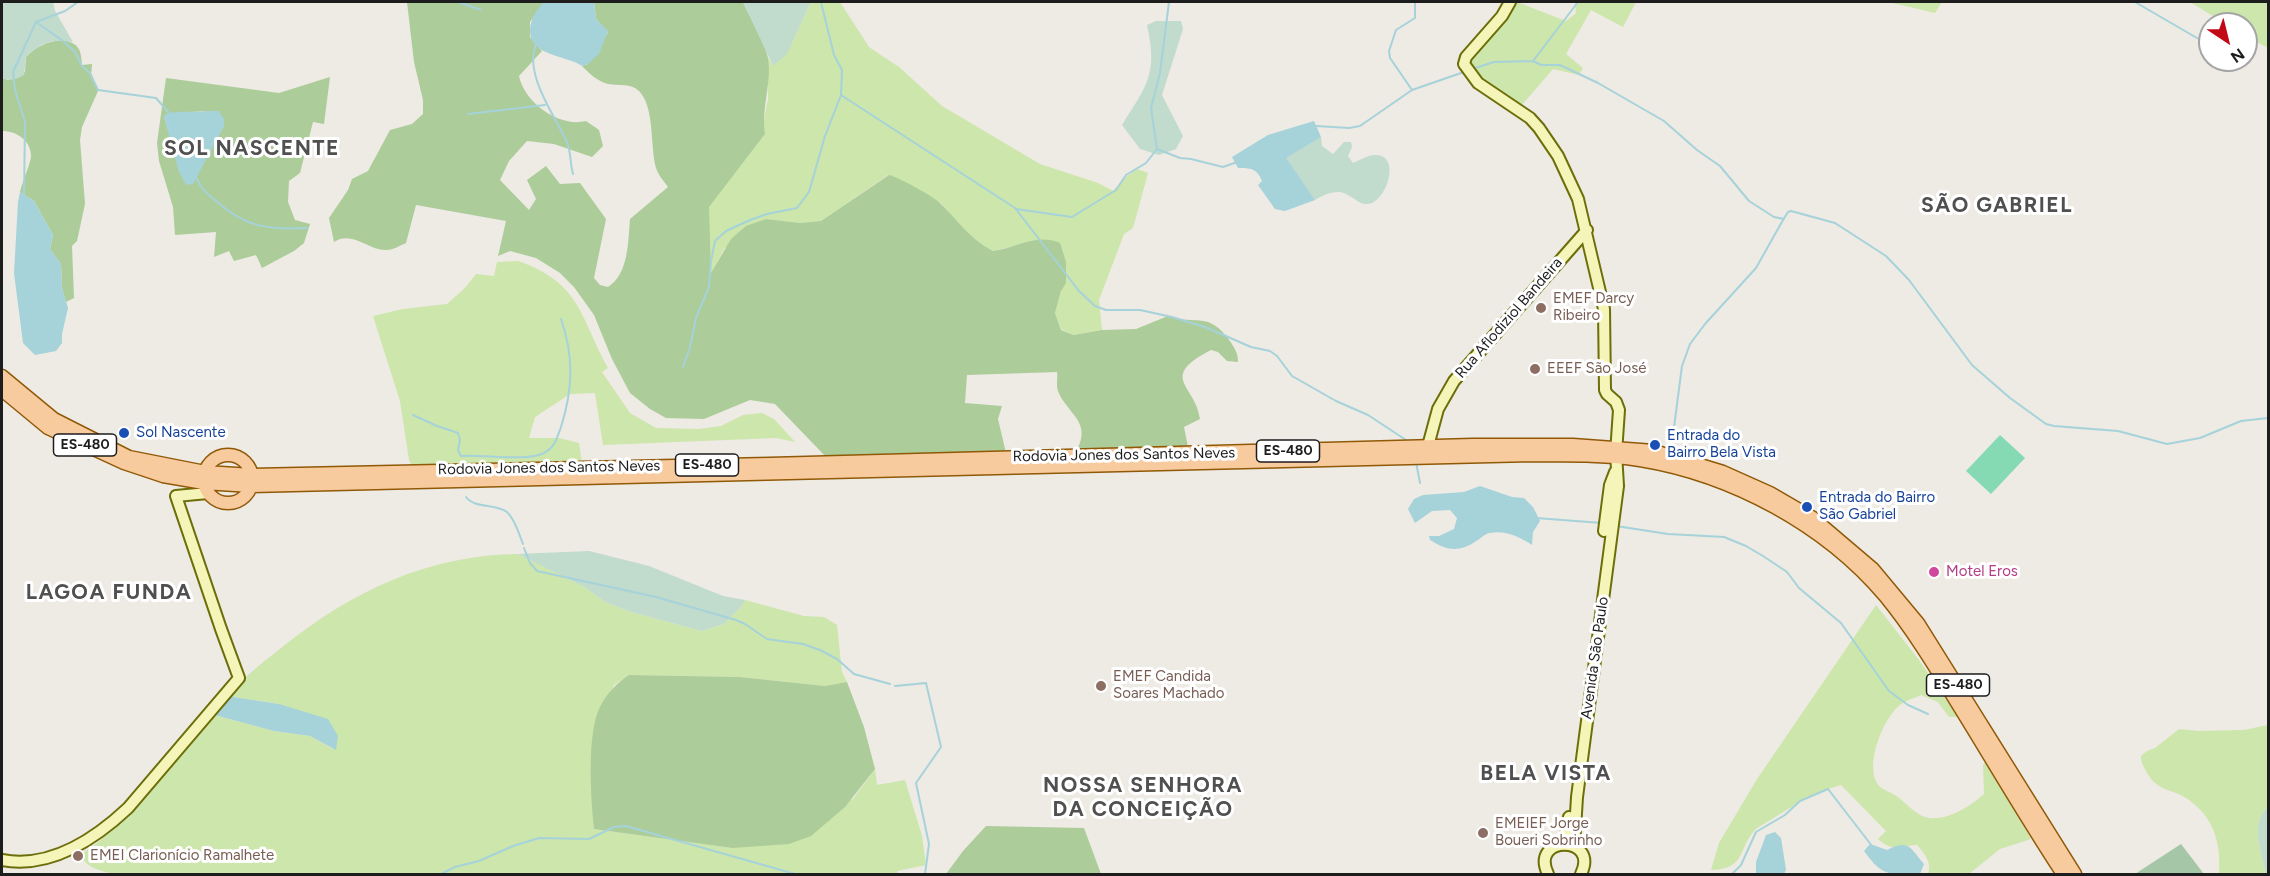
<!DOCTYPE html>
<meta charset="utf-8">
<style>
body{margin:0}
#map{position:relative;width:2270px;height:876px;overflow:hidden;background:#eeeae4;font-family:Figtree,sans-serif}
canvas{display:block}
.frame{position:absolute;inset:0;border:3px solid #1d1d1d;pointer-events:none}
.north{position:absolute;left:2198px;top:12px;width:60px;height:60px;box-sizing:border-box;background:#fff;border:2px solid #a5a5a5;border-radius:50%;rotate:145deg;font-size:16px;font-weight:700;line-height:24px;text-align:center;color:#1d1d1d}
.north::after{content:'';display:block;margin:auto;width:21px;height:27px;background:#c20916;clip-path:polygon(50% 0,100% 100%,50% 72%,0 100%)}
</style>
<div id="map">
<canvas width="2270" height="876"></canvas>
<div class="frame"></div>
<div class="north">N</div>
</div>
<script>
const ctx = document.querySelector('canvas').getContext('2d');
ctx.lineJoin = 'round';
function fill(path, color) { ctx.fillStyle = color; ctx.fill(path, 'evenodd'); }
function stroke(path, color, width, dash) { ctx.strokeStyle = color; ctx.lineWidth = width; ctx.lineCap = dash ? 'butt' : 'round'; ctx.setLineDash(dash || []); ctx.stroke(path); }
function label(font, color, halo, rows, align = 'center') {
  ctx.font = font + ' Figtree,sans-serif'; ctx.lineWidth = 6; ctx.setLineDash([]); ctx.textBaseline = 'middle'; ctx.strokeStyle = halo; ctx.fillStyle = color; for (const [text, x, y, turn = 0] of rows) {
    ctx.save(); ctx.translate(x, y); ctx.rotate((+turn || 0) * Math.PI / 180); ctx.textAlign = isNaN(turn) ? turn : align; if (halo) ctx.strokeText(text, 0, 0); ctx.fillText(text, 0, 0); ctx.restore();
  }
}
const grass = new Path2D(`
 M811,2h29l29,45 30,20 43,39 98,58 58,19 15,8 10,-12 14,-10 11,4 -15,55 -9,6 -25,66 3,30 -30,5 -11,-6 -6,-16 6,-22 -39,-47 -29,7 -10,-5 -23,-19 -19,-24 -53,-28 -67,46 -21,2 -34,-4 -42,30 -13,25 -3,-67 57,-73 -2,-9 5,-26v-42l5,9 20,-25z
 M1517,2l49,19 10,-8 -1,-11h61l-13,25 -32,-17 -25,44 17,14 -4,7 -26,-6 -32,37 -31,-20h-5l-19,-25z
 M1888,2h54l-7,11z
 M2190,2h78v46l-22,-12v-12h-20z
 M518,261c63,22 62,56 90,107l-6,4 28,41 26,15 42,1 23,-3 22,-11 19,-2 12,6 21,23 -19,-4 -173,7 -8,-52 -25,1 -35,23 -6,21h30l20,5 3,20 -169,4 -4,-7 -9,-59 -27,-85 30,-7 44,-5 18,-16 11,-14 18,2 3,-14z
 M518,554l68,34 19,14 26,10 71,19 22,-7 17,-17 4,-7 59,16 20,1 13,8 5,47 5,10 -22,4 -85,-9 -111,-2 -15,10 -22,55 2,89 138,19 121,-49 22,-30 2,16 28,-5 17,56 4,29 -29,6 1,3h-785c-13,-4 -27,-5 -32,-20 48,-29 94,-96 130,-140l63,17 36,5 25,14 -56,-46 -52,-8c16,-18 35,-33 54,-48 70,-56 146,-93 237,-94z
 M1876,605l43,55 39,57h-9l-11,-15 -17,-7c-6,3 -15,5 -21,10 -17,13 -37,62 -21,81 5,5 15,7 20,12 9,7 19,19 31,20 19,2 41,-12 54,-24l-1,-29 3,-4 45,78 -31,10 -31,25h-41c4,-12 -3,-20 -11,-29 -18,1 -24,7 -39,-6l8,-8 -45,-46c-31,8 -57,27 -84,43 -20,19 -9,41 -46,42l8,-27 38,-64z
 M2268,725v82c-19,17 -6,46 -2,67h-47c2,-30 -4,-55 -30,-74 -16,-12 -30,-7 -42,-27 -3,-6 -6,-10 -6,-17l6,-5 8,-3 24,-19 19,2 46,-1z`);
const forest = new Path2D(`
 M407,2h137l-14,20v15l12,14 -23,25c5,26 40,52 67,45l13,9 4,16 -11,11 -38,-13 -27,-3 -18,20 -9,19 29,30 7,-11 -9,-19 19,-14 14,18 20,-1 26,36 -12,59 6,7 8,2c21,-13 20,-46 22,-68l38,-32c-4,-6 -10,-12 -12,-19 -6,-21 -1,-61 -17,-77 -8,-8 -20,-5 -31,-7 -11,-3 -18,-10 -26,-18l6,-2 20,-32 -12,-13 -2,-17h149c6,14 23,42 25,56 4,25 -7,51 -3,76l-56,73 2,66 20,-34 15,-13 20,-7 34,4 21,-2 68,-46c9,2 46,22 52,29 17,17 29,35 52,47 24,-3 43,-18 67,-8l6,19v21l-5,8 -6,22 6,17 12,5 29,-5 34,-1 32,-13c28,10 40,-6 62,25 5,8 8,12 8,21l-11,-1 -9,-9 -7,-2c-54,28 -15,35 -11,69l-16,8 4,20 -111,3c15,-29 -10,-36 -19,-59 -2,-5 0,-14 -1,-19l-90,3 -2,28 37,3 -4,13 8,34 -179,5 -52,-54 -25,-4 -46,19 -38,-1 -16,-9 -20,-16 -18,-34 -18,-44 -20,-28 -14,-14 -24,-15 -26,-7 -12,5 8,-35 -90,-16 -10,38c-7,3 -13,7 -19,7 -19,1 -34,-20 -53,-8l-5,-24 19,-28 4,-11 16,-8 22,-41 22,-6 11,-10v-14l-9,-38z
 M62,40c17,3 19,9 20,25l10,-1 -1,13 7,14 -16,36 -2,13 5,64 -8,37 -5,5 2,52 -8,4 -4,-14 -1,-24 -11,-15 3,-14 -19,-34 -14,-9c2,-9 11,-30 11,-36 0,-17 -16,-25 -29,-25v-53l6,2 17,-8 1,-15c11,-11 20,-15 36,-17z
 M330,77l-6,47 -11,-2 -13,51 -11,8 -1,21 7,18 15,4 -6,19 -10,8 -32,17 -6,-13 -22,6 -5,-10 -15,6 2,-25 -41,3 -2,-28 -14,-46 -2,-18 9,-65 113,15zM206,111l18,8v7l-8,12 -44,4 -8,-25c12,-7 28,-4 42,-6z
 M629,675l111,2 85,9 22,-4 17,45 11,42 -30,38 -34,29 -22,8 -57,4 -138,-19c-3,-30 -8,-98 7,-124 7,-13 16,-22 28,-30z
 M986,826l98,2 17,46h-155l17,-23z`);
const wetland = new Path2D(`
 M2,2h51l2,9 18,31c-20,-4 -34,1 -47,15l-2,18c-8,5 -14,6 -22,3z
 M743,2h68l-24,52 -14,12z
 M1156,21h25l2,8 -21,66 21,41 -7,13 -17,6 -19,-6 -18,-24c25,-40 36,-51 25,-100z
 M1321,137l1,9 11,8 11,-12h7l1,5 -4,9 5,7c7,-3 15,-8 23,-8 24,1 12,41 -4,48 -11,4 -17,-5 -26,-9 -10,-5 -22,1 -31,6l-30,-42z
 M589,551l60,15 74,30 22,4 -4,7 -17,17 -22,7 -71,-19 -26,-10 -19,-14 -68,-34z
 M2268,807v67h-2c-4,-21 -17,-50 2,-67z`);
const cemetery = new Path2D(`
 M2181,844l23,30h-69z`);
const pitch = new Path2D(`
 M2000,435l25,23 -34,36 -25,-23z`);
const water = new Path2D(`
 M544,2h50l2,17 12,12 -9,23 -11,10 -6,2c-16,-11 -52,-10 -52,-35 0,-11 6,-21 14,-29z
 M206,111h13l5,8v7l-31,58 -7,1 -7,-13 -15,-55 2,-3c12,-4 27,-1 40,-3z
 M1314,121l7,16 -35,21 29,42 -30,11 -10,-2 -17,-24 4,-4c-5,-13 -12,-13 -24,-13l-6,-11 36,-22z
 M20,192l14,9 19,34 -3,14 11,15 1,24 6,20 -6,26v9l-6,8 -21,4 -12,-12 -9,-70 4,-71z
 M1480,486l32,11 12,1 9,9 7,14 -7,11 -1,13c-12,-8 -27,-15 -42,-12 -4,0 -8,4 -12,7 -18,12 -29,12 -48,0l-1,-4h10l15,-7 3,-11 -7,-8 -18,1 -17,12 -7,-14 6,-10 9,-4 41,-3z
 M227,696l52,8 49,15 10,17 -2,14 -26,-14 -36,-5 -63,-17z
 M1775,832l6,6 5,32 -2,4h-28v-12l10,-27z
 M1870,844l17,6c23,-12 24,0 37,14l-4,10c-32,1 -38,2 -56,-23z`);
const stream = new Path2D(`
 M140,2h1
 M458,2l23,8
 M2135,2l74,43
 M36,22l27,19 12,11 7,14 8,7 8,17 58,8 14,16
 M537,42c-15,30 18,74 30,100 4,9 3,22 6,32
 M1533,61l45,-59
 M1472,69l22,-7 39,-1 8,4h19l38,18 66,38 33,29 23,16 29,35 25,16 10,2
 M1412,90l-22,-32 -1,-7 7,-21 19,-12v-16
 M841,95l174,113 64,83 16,15 11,4h34l32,7 33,10 46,20 19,4 7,5 15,20 44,25 32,14 41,27
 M468,114l77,-9
 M1316,126l33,2 11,-2 52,-36 52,-18
 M1157,149l23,9 11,1 32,8 14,-5
 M1157,149l-6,-41 9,-35 9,-71
 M196,177c5,12 11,16 20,24 30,27 54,29 91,27
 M24,196l1,-74 -10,-32 -2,-18 23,-50 29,-11 13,-9
 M1016,209l56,8 44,-27 10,-15 20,-12 11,-14
 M683,367l7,-20 6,-29 13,-31 2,-26 4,-20 11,-10 24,-11 17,-6 30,-6 12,-16 16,-56 16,-41 1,-25 -8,-15 -13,-53
 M413,415l24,11 21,7 2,7 -2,10 3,6c21,-2 66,6 83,-3 11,-6 13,-15 17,-26 12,-38 13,-71 0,-108
 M1673,435l9,-69 8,-22 15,-20 51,-56 27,-48 5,-8 3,-1 44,12 51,33 23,24 63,85 38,33 36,26 8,2 64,5 49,13 33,-6 41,-17 27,-3
 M1416,462l4,21
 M466,497c9,12 29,6 41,15 8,7 12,22 16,32
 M1536,518l66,5
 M1616,526l52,8 56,3 22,9 17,10 24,16 12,16 42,35 48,68 19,14 20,9
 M524,548l6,15 7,8 119,26 80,23 9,4 22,15 36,5 17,6 17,9 17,15 36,10
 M895,686l31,-3 15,64 -25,36 13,61 -4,30
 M441,874l14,-7 24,-6 34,-15 26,-8 50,1 25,-12 12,-1 169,48
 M1732,874l9,-9 15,-33 29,-17 15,-14 28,-12 44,57`);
const secondary = new Path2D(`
 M1510,2l-8,14 -36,41 -2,7 14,19 52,35 9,10 19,28 20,43 26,110 1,81 2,4 9,8 3,8 -3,43 2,33 -41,311 -3,49
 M1428,446l10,-37 16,-28 133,-151
 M1604,531l6,-46 5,-13
 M1562,844l5,-13 2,-14
 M2,860c48,9 93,-21 126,-52l111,-130 -18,-49 -45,-133 32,-3
 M1548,874c-19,-39 52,-39 33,0`);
const primary = new Path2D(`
 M2,376l52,43 75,38 76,15 47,3 518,-11 703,-19h100l81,6 69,21 47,21 43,25 60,51 45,54 157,251
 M2,390l46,38 76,35 39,13 41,7 47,3 1281,-31c36,0 73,0 108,5 92,15 185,65 245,136 27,33 49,69 71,105 36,58 70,117 107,173
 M204 479a24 24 0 1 1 48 0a24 24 0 1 1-48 0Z`);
const markers = [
 [1541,308,6,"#8d6e63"],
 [1535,369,6,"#8d6e63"],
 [124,433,6,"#1a4fb4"],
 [1655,445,6,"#1a4fb4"],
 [1807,507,6,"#1a4fb4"],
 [1934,572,6,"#d1479c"],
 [1101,686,6,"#8d6e63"],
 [1483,833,6,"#8d6e63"],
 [78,856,6,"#8d6e63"]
];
const shields = [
 [85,445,63],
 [1288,451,63],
 [707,465,63],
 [1958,685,63]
];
const shieldNames = [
 ["ES-480",85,445],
 ["ES-480",1288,451],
 ["ES-480",707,465],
 ["ES-480",1958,685]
];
const educationNames = [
 ["EMEF Darcy",1553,299],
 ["Ribeiro",1553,316],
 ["EEEF São José",1547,369],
 ["EMEF Candida",1113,677],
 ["Soares Machado",1113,694],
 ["EMEIEF Jorge",1495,824],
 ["Boueri Sobrinho",1495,841],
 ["EMEI Clarionício Ramalhete",90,856]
];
const streetNames = [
 ["Rua Aflodiziol Bandeira",1509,318,-49],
 ["Rodovia Jones dos Santos Neves",1124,455,-1],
 ["Rodovia Jones dos Santos Neves",549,468,-1],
 ["Avenida São Paulo",1595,658,-82]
];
const transitNames = [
 ["Sol Nascente",136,433],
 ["Entrada do",1667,436],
 ["Bairro Bela Vista",1667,453],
 ["Entrada do Bairro",1819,498],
 ["São Gabriel",1819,515]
];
const hotelNames = [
 ["Motel Eros",1946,572]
];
const districtNames = [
 ["SOL NASCENTE",252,149],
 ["SÃO GABRIEL",1997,206],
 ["LAGOA FUNDA",109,593],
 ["BELA VISTA",1546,774],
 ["NOSSA SENHORA",1143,786],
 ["DA CONCEIÇÃO",1143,810]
];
fill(grass, '#cde6ab');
fill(forest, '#accc9a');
fill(wetland, '#c1dbcd');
fill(cemetery, '#a6c6a8');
fill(pitch, '#85dab3');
fill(water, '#a6d2da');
stroke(stream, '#a6d2da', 2);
stroke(secondary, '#6c6f09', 14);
stroke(primary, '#905906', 15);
stroke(secondary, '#f6f5b9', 10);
stroke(primary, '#f8cb9f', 12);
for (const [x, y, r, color] of markers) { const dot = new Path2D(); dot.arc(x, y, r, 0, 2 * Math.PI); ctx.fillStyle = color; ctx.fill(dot); stroke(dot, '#fff', 2); }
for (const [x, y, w] of shields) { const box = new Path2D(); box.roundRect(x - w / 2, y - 11, w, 22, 4.5); ctx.fillStyle = '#fff'; ctx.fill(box); stroke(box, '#1d1d1d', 1.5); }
label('bold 14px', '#1d1d1d', null, shieldNames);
label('15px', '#785e54', '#fff', educationNames, 'left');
label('15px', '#1d1d1d', '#fff', streetNames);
label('15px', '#164399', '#fff', transitNames, 'left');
label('15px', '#b23c85', '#fff', hotelNames, 'left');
ctx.letterSpacing = '1.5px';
label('bold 21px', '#505050', '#fff', districtNames);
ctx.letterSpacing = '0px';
</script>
